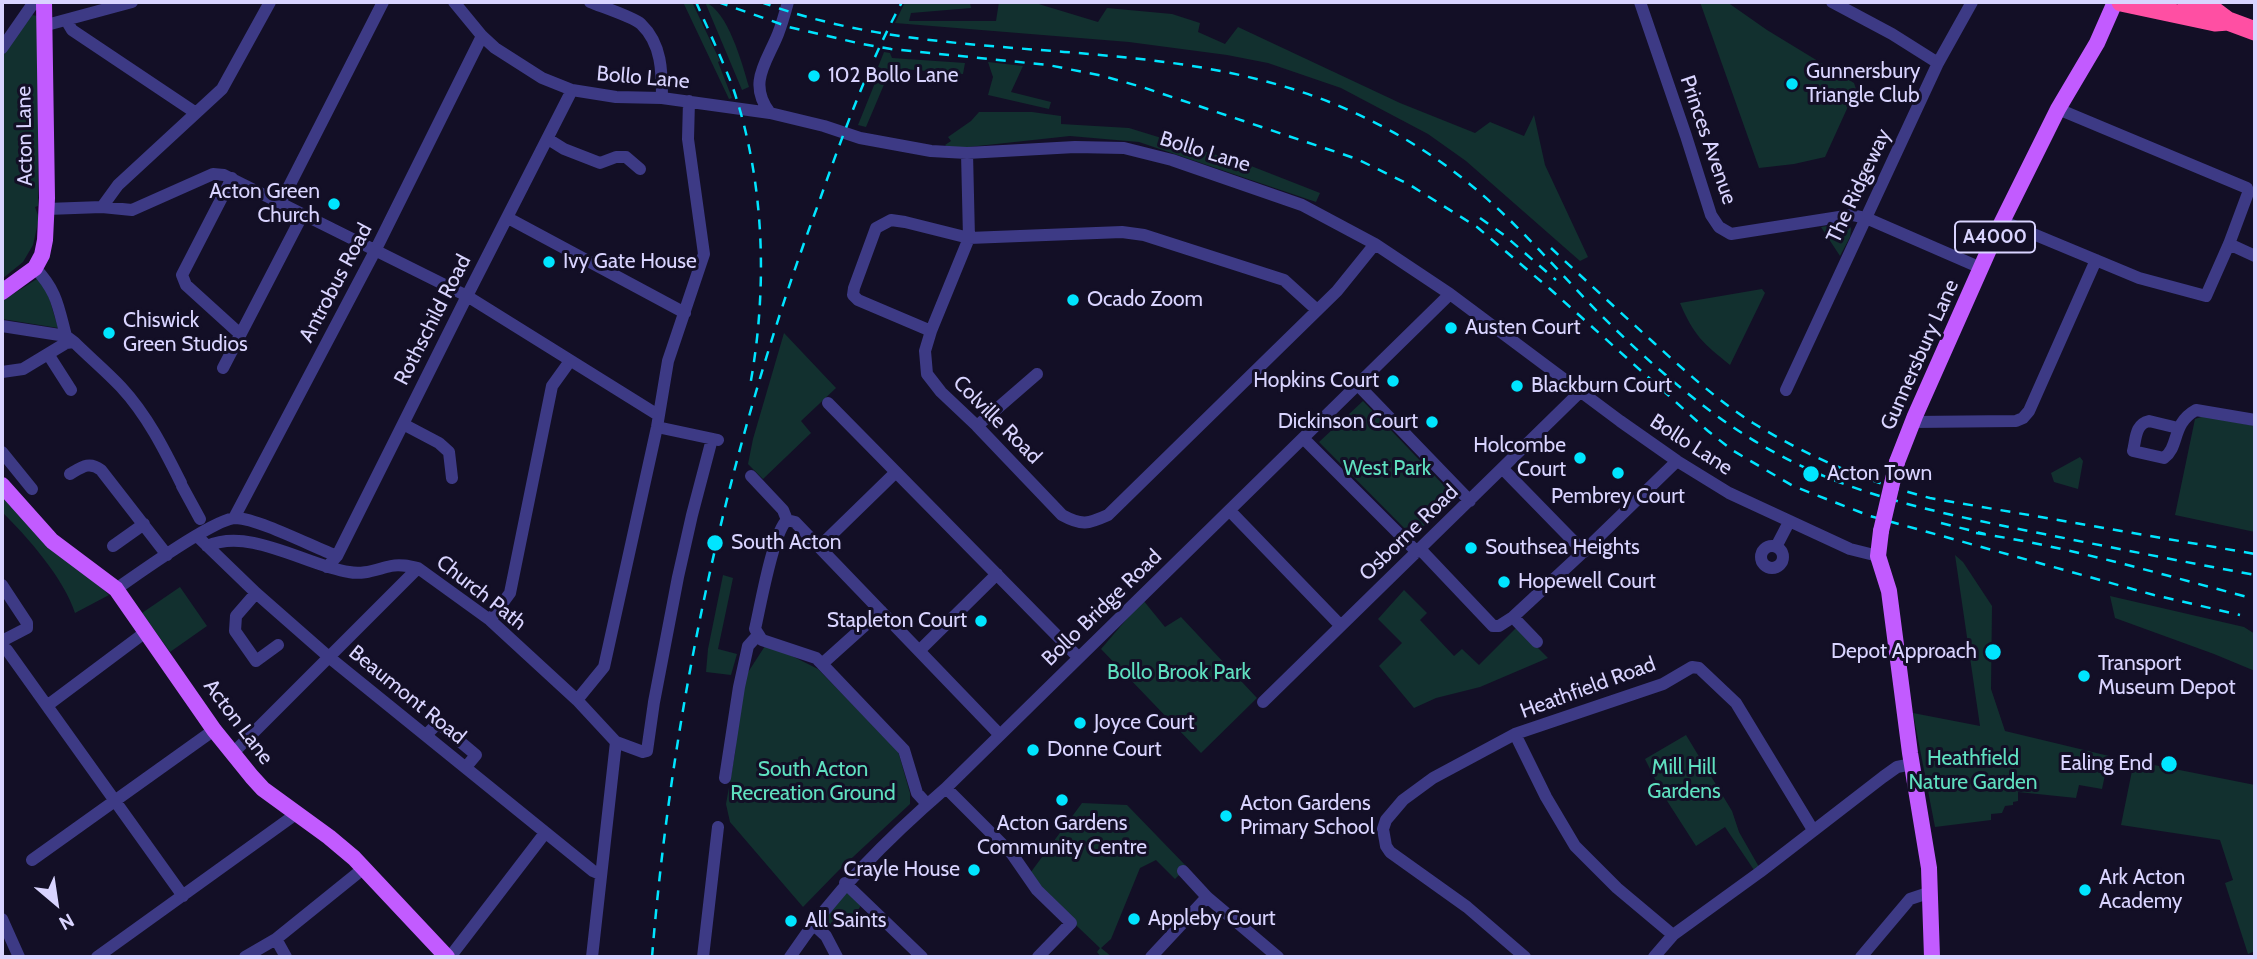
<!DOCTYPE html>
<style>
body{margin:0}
#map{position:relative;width:2257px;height:959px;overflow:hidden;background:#130f26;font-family:Cabin,sans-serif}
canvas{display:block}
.frame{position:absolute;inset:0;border:4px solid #d9d4ff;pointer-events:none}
.north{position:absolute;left:21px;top:868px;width:70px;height:70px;-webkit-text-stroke:5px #130f26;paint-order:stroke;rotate:151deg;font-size:19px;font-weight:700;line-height:28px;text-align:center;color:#d9d4ff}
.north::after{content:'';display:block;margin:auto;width:24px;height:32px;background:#d9d4ff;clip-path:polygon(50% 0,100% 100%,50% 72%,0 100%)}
</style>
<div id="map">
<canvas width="2257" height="959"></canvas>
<div class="frame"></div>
<div class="north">N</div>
</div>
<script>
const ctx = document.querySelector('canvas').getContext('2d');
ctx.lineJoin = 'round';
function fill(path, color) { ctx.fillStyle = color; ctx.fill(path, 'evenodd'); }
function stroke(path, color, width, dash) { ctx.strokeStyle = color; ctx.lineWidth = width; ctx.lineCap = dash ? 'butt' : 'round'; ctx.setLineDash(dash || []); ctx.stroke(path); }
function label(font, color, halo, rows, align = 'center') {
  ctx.font = font + ' Cabin,sans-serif'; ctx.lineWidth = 6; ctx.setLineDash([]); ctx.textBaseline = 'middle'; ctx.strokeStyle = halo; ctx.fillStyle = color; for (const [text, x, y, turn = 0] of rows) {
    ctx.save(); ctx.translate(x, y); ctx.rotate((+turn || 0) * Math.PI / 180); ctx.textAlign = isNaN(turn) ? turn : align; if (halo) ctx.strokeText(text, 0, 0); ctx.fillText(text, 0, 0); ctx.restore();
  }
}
const green = new Path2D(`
 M683,2h9l28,59 -2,1 14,36 -3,1z
 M705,2c23,9 37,61 44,85l-7,3z
 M905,2l65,1 1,5 -60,5 -2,8h87l3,-19h33l66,20 9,-14 65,6 28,9 -2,9 27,12 13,-17 162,76 75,30 15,-11 34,14 10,-21 11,50 43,92 -8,4 -114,-100 -38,-27 -87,-46 -73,-25 -41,-8 -98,-13 -234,-19z
 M1700,2h27l40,28 87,53 2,6 -31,68 -31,7 -35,4z
 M32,15l6,1v190l-3,1 4,11 -6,27 -10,17 -21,17v-224z
 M884,52l6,1 2,5 73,5 -2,11 -72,-6 -25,59 -8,-2 23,-57 -3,-1z
 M988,62l35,4 -12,26 40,10 -2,7 -61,-14 5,-18z
 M979,112h53l29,4v8l68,4 117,36 74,29 -4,9 -177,-60 -69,-6 -120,13 -5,-4 6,-4 -3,-4 23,-16z
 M1843,223l6,1 2,5 -1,8 -10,19 -19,-29z
 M40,277l5,7 13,44 -56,-9v-18z
 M1762,289l3,4 -35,72c-27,-22 -36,-29 -50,-62z
 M784,333l52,55 -35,33 10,12 -48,46 -15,-15 5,-25z
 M1363,401l91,95 -41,41 -94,-95z
 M2204,416l51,10v106l-80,-17 20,-96z
 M2080,457l3,4 -5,28 -24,-7 -3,-9z
 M2,496l107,99 -34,18c-10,-33 -48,-77 -73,-101z
 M1955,555l8,7 29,44 -1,83 14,42 104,25 -7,33 -23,-4 -3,13 -58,-6v9l-5,1v3l-8,1 -3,7 -11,1v6l-56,7 -22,-114 67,13z
 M723,575l10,3 -15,71 19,5 -6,21 -25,-3 2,-23z
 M180,587l27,39 -37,26 -28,-39z
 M1404,590l23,23 -7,7 34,36 8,-7 17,16 38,-38 31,31 -68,29 -44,11 -22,10 -35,-42 23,-23 -24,-24z
 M2110,596l134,31 11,7v37l-41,-17 -99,-36z
 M1143,600l22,27 16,-10 76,81 -56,55 -100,-104z
 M765,646l23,8 30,15 80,82 12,42v11l-71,66 -36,37 -73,-85 -4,-18 9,-51 6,-70z
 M1686,735l46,76 7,21 20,35 -5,3 -29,-43 -29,19 -34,-53 -17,-34z
 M2134,761l121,24v166l-7,3 -23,-71 8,-3 -13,-40 -99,-15z
 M1082,803l45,2 60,62 -12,12 -19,-19 -16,8 -29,71 -10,9 11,9h-11l-4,-5 3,-4 -62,-59 -10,-13z
 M847,889l15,14c-7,14 -14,23 -31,22l-8,-8z`);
const minor = new Path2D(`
 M454,2l28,34 13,12 47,30 30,12 44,7 46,1 108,15 54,13 36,12 71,13 36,2 108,-6 49,1 48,12 130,45 73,39 75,50 170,127 57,40 52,32 121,56 28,7
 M590,2c12,5 43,15 51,22 21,20 21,48 21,74
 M1640,2l46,134 25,79 8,12 12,7 121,-19 14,3 115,50
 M1832,2l60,32 46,29
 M66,20l6,10 124,83
 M43,26l89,-24
 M2,48l30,-43 11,-3
 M770,113c-23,-30 -3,-51 8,-79 4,-10 7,-21 10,-32
 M548,139l16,10 36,14 16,-6h10l14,12
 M967,153l2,85 -38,93 -6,20 2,23 14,18 36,34 85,89c20,11 26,9 46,0l229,-224 38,-47
 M232,178l-50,97 4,10 54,49
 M281,202l102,-200
 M102,207l16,-22 104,-96 48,-87
 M47,209l55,-2 30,3 81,-36 11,1 243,121 191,119
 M508,218l177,95
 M2002,221l137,57 67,18 23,-52 19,-51 -1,-5 -189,-79
 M2229,244l26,12
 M35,268c22,23 23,38 31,68
 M2,326l64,10 8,6c15,15 32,29 47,45 26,28 43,62 60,96
 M931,331l-73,-31 -5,-5 1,-7 22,-60 15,-8 14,2 64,16 153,-6 22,3 140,45 33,30
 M48,354l23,36
 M223,368l80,-154
 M2,372l21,-3 43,-26 8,-1
 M1358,385l112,116
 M1786,390l152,-327 34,-61
 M828,403l250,254
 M1913,422l103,-1 7,-3 6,-7 67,-151
 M403,424l36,19 10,9 3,26
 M977,426l60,-52
 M657,427l61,13
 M2178,428l-29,-7c-14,3 -13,18 -16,30l31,7c16,-12 7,-34 32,-48l59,10
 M1303,438l114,114
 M2,452l30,37
 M1503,469l81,83
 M70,474c12,-7 19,-13 31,-4l66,85
 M751,476l32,34 4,10
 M182,486l18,33
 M1230,511l110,114
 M234,518l141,-267 107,-215
 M787,520c-14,12 -27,88 -32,109l7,11 54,18 6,6 82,86 13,43 10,11
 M787,520l8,2 205,213
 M197,536l59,57 74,65 263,213 7,3
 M113,546l31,-22
 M207,546c44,-19 100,20 142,26 15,3 28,-3 42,-6 9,-2 18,0 27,2l72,52 87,80 39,42 27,10 4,-1 7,-49 24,-125 14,-62 20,-76
 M1761 557a11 11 0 1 1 22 0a11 11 0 1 1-22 0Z
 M819,547l77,-75
 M1776,547l13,-25
 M1420,549l73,77h6l14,-9 68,-63 96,-93
 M327,567l10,-11 130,-260 105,-206
 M2,585l25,38v5l-25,13
 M116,589c22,-15 99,-71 120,-71 23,1 77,29 101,38
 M256,593l-20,23 -1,15 21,30 22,-16
 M1513,617l24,25
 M490,620l20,-27 42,-207 18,-25
 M7,650l176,246
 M919,651l78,-77
 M822,664l59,-53
 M577,700l27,-33 53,-240 11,-66 36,-107 -16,-115 1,-38
 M1263,702l318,-311
 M48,705l99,-74
 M1515,734l31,63 29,49 42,42 56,47
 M426,735l12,-12 38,32 -10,12
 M233,753l185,-185
 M725,778l14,-91 9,-41 10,-11
 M946,788l66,66 25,36 34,33 -33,34
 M32,860l182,-130
 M1183,871l24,26 71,60
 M845,883l77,74
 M2,919l17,38
 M813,924l13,12 11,21
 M276,939l10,18
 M97,957l199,-143
 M245,957l31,-18 88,-71
 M450,957l95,-124
 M592,957l24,-215
 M703,957l15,-130
 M790,957c43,-64 97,-118 156,-169l504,-494
 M1151,957l56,-60
 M1525,957l-58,-50 -77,-55 -4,-6 -3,-17 3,-9 17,-20 30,-22 82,-44 148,-50 29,-17 7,1 37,35 77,127
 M1654,957l19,-22 87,-63 123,-95 14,-10 15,-3
 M1861,957l49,-58 21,-7`);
const major = new Path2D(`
 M2,292l33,-24 7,-13 3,-15 2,-42 -3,-196
 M1897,462l18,-46 80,-180 63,-127 39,-66 18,-41
 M2,485l50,56 64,48 98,141 38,47 11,12 66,48 25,21 93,99
 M1881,531l-3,25 11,35 21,162 19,115 3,89`);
const highway = new Path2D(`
 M2121,2l94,20 13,-1
 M2187,2l29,10 12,9 27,10`);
const rail = new Path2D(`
 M696,2c12,27 25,55 36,83 33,95 36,203 18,301
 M718,2l71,25 73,17 29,5 157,16 55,11 39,11 215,72 53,26 67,42 73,62 158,142 24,19 61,36 77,30 284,79 86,20
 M761,2c191,71 402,24 592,110 44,20 88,47 125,79 40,34 75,74 111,112 38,39 80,77 124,110 105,78 207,96 331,121 70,14 141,28 211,41
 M1480,218l24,17 52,45
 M1551,248c34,32 68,63 102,94 32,29 64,58 100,81 56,34 114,59 177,75l325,56
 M1941,523l44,11
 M1976,533c95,14 187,42 279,66
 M652,957c21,-257 77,-514 167,-755 24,-68 49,-137 83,-200`);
const majorBridge = new Path2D(`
 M1881,531l16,-69`);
const markers = [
 [814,76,7,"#00e5ff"],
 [1792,84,7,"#00e5ff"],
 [334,204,7,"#00e5ff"],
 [549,262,7,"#00e5ff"],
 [1073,300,7,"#00e5ff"],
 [1451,328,7,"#00e5ff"],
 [109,333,7,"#00e5ff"],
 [1393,381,7,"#00e5ff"],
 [1517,386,7,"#00e5ff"],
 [1432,422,7,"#00e5ff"],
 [1580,458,7,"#00e5ff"],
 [1618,473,7,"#00e5ff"],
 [1811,474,9,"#00e5ff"],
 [715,543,9,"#00e5ff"],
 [1471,548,7,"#00e5ff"],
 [1504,582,7,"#00e5ff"],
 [981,621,7,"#00e5ff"],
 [1993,652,9,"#00e5ff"],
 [2084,676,7,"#00e5ff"],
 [1080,723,7,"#00e5ff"],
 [1033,750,7,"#00e5ff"],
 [2169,764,9,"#00e5ff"],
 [1062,800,7,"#00e5ff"],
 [1226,816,7,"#00e5ff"],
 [974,870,7,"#00e5ff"],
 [2085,890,7,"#00e5ff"],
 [1134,919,7,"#00e5ff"],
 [791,921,7,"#00e5ff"]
];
const shields = [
 [1995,237,80]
];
const shieldNames = [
 ["A4000",1995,237]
];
const poiNames = [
 ["Gunnersbury",1806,72],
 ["Triangle Club",1806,96],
 ["102 Bollo Lane",828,76],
 ["Acton Green",320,192,"right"],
 ["Church",320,216,"right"],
 ["Ivy Gate House",563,262],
 ["Ocado Zoom",1087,300],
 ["Chiswick",123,321],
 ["Green Studios",123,345],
 ["Austen Court",1465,328],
 ["Hopkins Court",1379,381,"right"],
 ["Blackburn Court",1531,386],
 ["Dickinson Court",1418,422,"right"],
 ["Holcombe",1566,446,"right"],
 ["Court",1566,470,"right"],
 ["Acton Town",1827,474],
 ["Pembrey Court",1618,497,"center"],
 ["South Acton",731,543],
 ["Southsea Heights",1485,548],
 ["Hopewell Court",1518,582],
 ["Stapleton Court",967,621,"right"],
 ["Depot Approach",1977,652,"right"],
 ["Transport",2098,664],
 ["Museum Depot",2098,688],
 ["Joyce Court",1094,723],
 ["Donne Court",1047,750],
 ["Ealing End",2153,764,"right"],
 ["Acton Gardens",1240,804],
 ["Primary School",1240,828],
 ["Acton Gardens",1062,824,"center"],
 ["Community Centre",1062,848,"center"],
 ["Crayle House",960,870,"right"],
 ["Ark Acton",2099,878],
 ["Academy",2099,902],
 ["Appleby Court",1148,919],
 ["All Saints",805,921]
];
const streetNames = [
 ["Bollo Lane",643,78,5],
 ["Acton Lane",25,136,-91],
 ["Princes Avenue",1708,140,71],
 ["Bollo Lane",1205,152,17],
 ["The Ridgeway",1859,186,-65],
 ["Antrobus Road",336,283,-62],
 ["Rothschild Road",433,320,-63],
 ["Gunnersbury Lane",1920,355,-66],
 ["Colville Road",997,420,45],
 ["Bollo Lane",1691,445,33],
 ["Osborne Road",1409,533,-44],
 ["Church Path",481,593,38],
 ["Bollo Bridge Road",1102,608,-44],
 ["Heathfield Road",1588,688,-20],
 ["Beaumont Road",407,695,39],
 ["Acton Lane",238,722,53]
];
const parkNames = [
 ["West Park",1387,469],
 ["Bollo Brook Park",1179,673],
 ["Heathfield",1973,759],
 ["Nature Garden",1973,783],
 ["Mill Hill",1684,768],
 ["Gardens",1684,792],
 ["South Acton",813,770],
 ["Recreation Ground",813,794]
];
fill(green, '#12302f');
stroke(minor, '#3d3a85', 12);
stroke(major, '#c25bff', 16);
stroke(highway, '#ff4fa3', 19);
stroke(rail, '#00e5ff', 2.5, [10, 9]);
stroke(majorBridge, '#c25bff', 16);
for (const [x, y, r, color] of markers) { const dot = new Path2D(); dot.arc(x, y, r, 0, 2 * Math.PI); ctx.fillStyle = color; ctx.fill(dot); stroke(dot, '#130f26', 2.5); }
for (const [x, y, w] of shields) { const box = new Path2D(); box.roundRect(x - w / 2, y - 15.5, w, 31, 5); ctx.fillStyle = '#130f26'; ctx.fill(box); stroke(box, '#d9d4ff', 2); }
label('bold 19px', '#d9d4ff', null, shieldNames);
label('21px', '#d9d4ff', '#130f26', poiNames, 'left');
label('21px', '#d9d4ff', '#130f26', streetNames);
label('21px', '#5fe0c0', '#130f26', parkNames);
</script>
